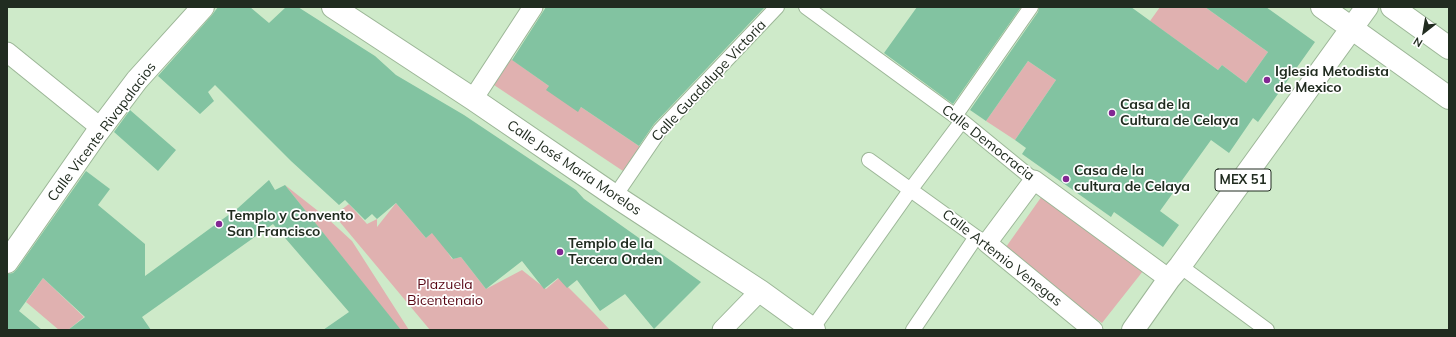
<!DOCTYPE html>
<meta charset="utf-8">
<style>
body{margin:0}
#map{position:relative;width:1456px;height:337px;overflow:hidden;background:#ceeac9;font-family:Mulish,sans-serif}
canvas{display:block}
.frame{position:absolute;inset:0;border:8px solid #212c20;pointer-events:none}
.north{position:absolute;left:1404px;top:12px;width:40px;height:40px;-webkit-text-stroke:3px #fff;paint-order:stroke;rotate:211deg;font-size:11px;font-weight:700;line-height:16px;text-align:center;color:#212c20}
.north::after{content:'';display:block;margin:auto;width:14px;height:18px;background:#212c20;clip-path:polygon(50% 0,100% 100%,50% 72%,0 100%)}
</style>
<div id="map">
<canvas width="1456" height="337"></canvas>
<div class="frame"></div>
<div class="north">N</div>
</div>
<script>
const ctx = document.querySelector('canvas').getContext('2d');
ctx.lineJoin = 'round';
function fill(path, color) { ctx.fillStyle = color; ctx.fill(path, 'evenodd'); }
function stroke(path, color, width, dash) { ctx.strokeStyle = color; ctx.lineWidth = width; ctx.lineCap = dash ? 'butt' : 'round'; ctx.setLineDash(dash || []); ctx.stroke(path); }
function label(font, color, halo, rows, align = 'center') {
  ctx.font = font + ' Mulish,sans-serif'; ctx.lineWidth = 3.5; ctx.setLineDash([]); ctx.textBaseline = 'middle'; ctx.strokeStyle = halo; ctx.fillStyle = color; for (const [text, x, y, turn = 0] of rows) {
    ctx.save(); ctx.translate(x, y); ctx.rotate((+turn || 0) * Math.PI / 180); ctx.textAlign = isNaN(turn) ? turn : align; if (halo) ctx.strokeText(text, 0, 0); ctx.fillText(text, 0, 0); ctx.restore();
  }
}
const green = new Path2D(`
 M1160,7h45l63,45 -22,31 -24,-18 -4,5 -68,-49z
 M511,59l38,27 29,25 3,-4 61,41 -16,25 -132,-88z
 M1028,61l28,19 -41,60 -29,-19z
 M285,185l42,33 25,23 57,89h-9z
 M1042,196l101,75 -41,52 -25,-17 -71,-59z
 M396,203l30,35 8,-7 18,28 9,-2 25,32 36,-19 24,19 13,-11 34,34 17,18h-180l-96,-115 15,-11 18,20 10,-5v8z
 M43,278l41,39 -16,13h-9l-33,-28z`);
const building = new Path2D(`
 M218,7h32l19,16 17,-16h12l77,49 21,19 68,40 112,75 8,9 117,83 -47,47 -29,-35 -25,17 -23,-31 -10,8 -9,-10 -14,11 -22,-28 -36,28 -25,-32 -8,2 -21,-26 -6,5 -30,-35 -19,16 -5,-5 -7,6 -20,-20 -6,5 -48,-44 -76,-76 -7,7 6,9 -14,13 -42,-38 54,-61z
 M546,7h219l-111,117 -15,22 -58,-39 -3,5 -32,-22 3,-4 -37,-26z
 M917,7h104l-68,97 -69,-51z
 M1039,7h92l87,63 4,-5 24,18 22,-31 -63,-45h61l49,35 -57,80 -5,-4 -24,35 -18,-13 -51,71 19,14 -16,22 -49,-35 -3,5 -89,-63 4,-6 -11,-8 41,-60 -28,-19 -42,60 -16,-11 68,-98z
 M130,110l46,40 -18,21 -44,-39z
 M86,171l24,18 -12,16 47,39v32l93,-68 31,-28 6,10 10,-5 116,145h-78l26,-18 -76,-88 -131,93 9,13h-83l17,-13 -42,-39 -24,33 23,19h-35v-56l6,-1 4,-4z`);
const pedestrian = new Path2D(`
 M806,7l156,114 72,59
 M955,116l76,-109
 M869,160l107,77 11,6
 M615,196l45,-66 117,-123
 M1180,266l87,64
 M812,329l99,-140 51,-68
 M913,330l63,-93`);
const minor = new Path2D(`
 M7,52l94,76
 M473,99l60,-92
 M722,330l38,-39
 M1093,330l-106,-87 47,-63 135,99`);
const secondary = new Path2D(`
 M333,7l140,92 142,97 145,95 54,39
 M7,262l90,-129 40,-53 66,-73`);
const primary = new Path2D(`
 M1322,7l127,91
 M1392,7l57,41
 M1133,330l36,-51 11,-13 187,-259`);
const markers = [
 [1267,80,4,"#822793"],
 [1112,113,4,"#822793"],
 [1066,179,4,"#822793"],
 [219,224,4,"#822793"],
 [560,252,4,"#822793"]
];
const shields = [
 [1243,180,56]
];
const shieldNames = [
 ["MEX 51",1243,180]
];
const poiNames = [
 ["Iglesia Metodista",1275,72],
 ["de Mexico",1275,88],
 ["Casa de la",1120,105],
 ["Cultura de Celaya",1120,121],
 ["Casa de la",1074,171],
 ["cultura de Celaya",1074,187],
 ["Templo y Convento",227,216],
 ["San Francisco",227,232],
 ["Templo de la",568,244],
 ["Tercera Orden",568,260]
];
const streetNames = [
 ["Calle Guadalupe Victoria",709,81,-47],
 ["Calle Vicente Rivapalacios",102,132,-53],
 ["Calle Democracia",988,143,38],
 ["Calle José María Morelos",574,168,34],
 ["Calle Artemio Venegas",1002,258,38]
];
const parkNames = [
 ["Plazuela",445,285],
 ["Bicentenaio",445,301]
];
fill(green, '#e0b1b0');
fill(building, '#82c3a1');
stroke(pedestrian, '#9cb697', 16);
stroke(minor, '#9cb697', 21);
stroke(secondary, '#9cb697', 24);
stroke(primary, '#9cb697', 24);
stroke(pedestrian, '#fff', 14);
stroke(minor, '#fff', 19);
stroke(secondary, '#fff', 22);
stroke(primary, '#fff', 22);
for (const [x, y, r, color] of markers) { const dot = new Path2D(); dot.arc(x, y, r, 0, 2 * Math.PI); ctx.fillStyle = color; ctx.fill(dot); stroke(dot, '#fff', 1.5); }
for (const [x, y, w] of shields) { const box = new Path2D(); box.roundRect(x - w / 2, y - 11, w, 22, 3); ctx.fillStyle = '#fff'; ctx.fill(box); stroke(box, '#212c20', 1); }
label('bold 13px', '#212c20', null, shieldNames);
label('bold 14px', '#212c20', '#fff', poiNames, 'left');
label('14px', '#212c20', '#fff', streetNames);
label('14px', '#570512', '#fff', parkNames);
</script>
